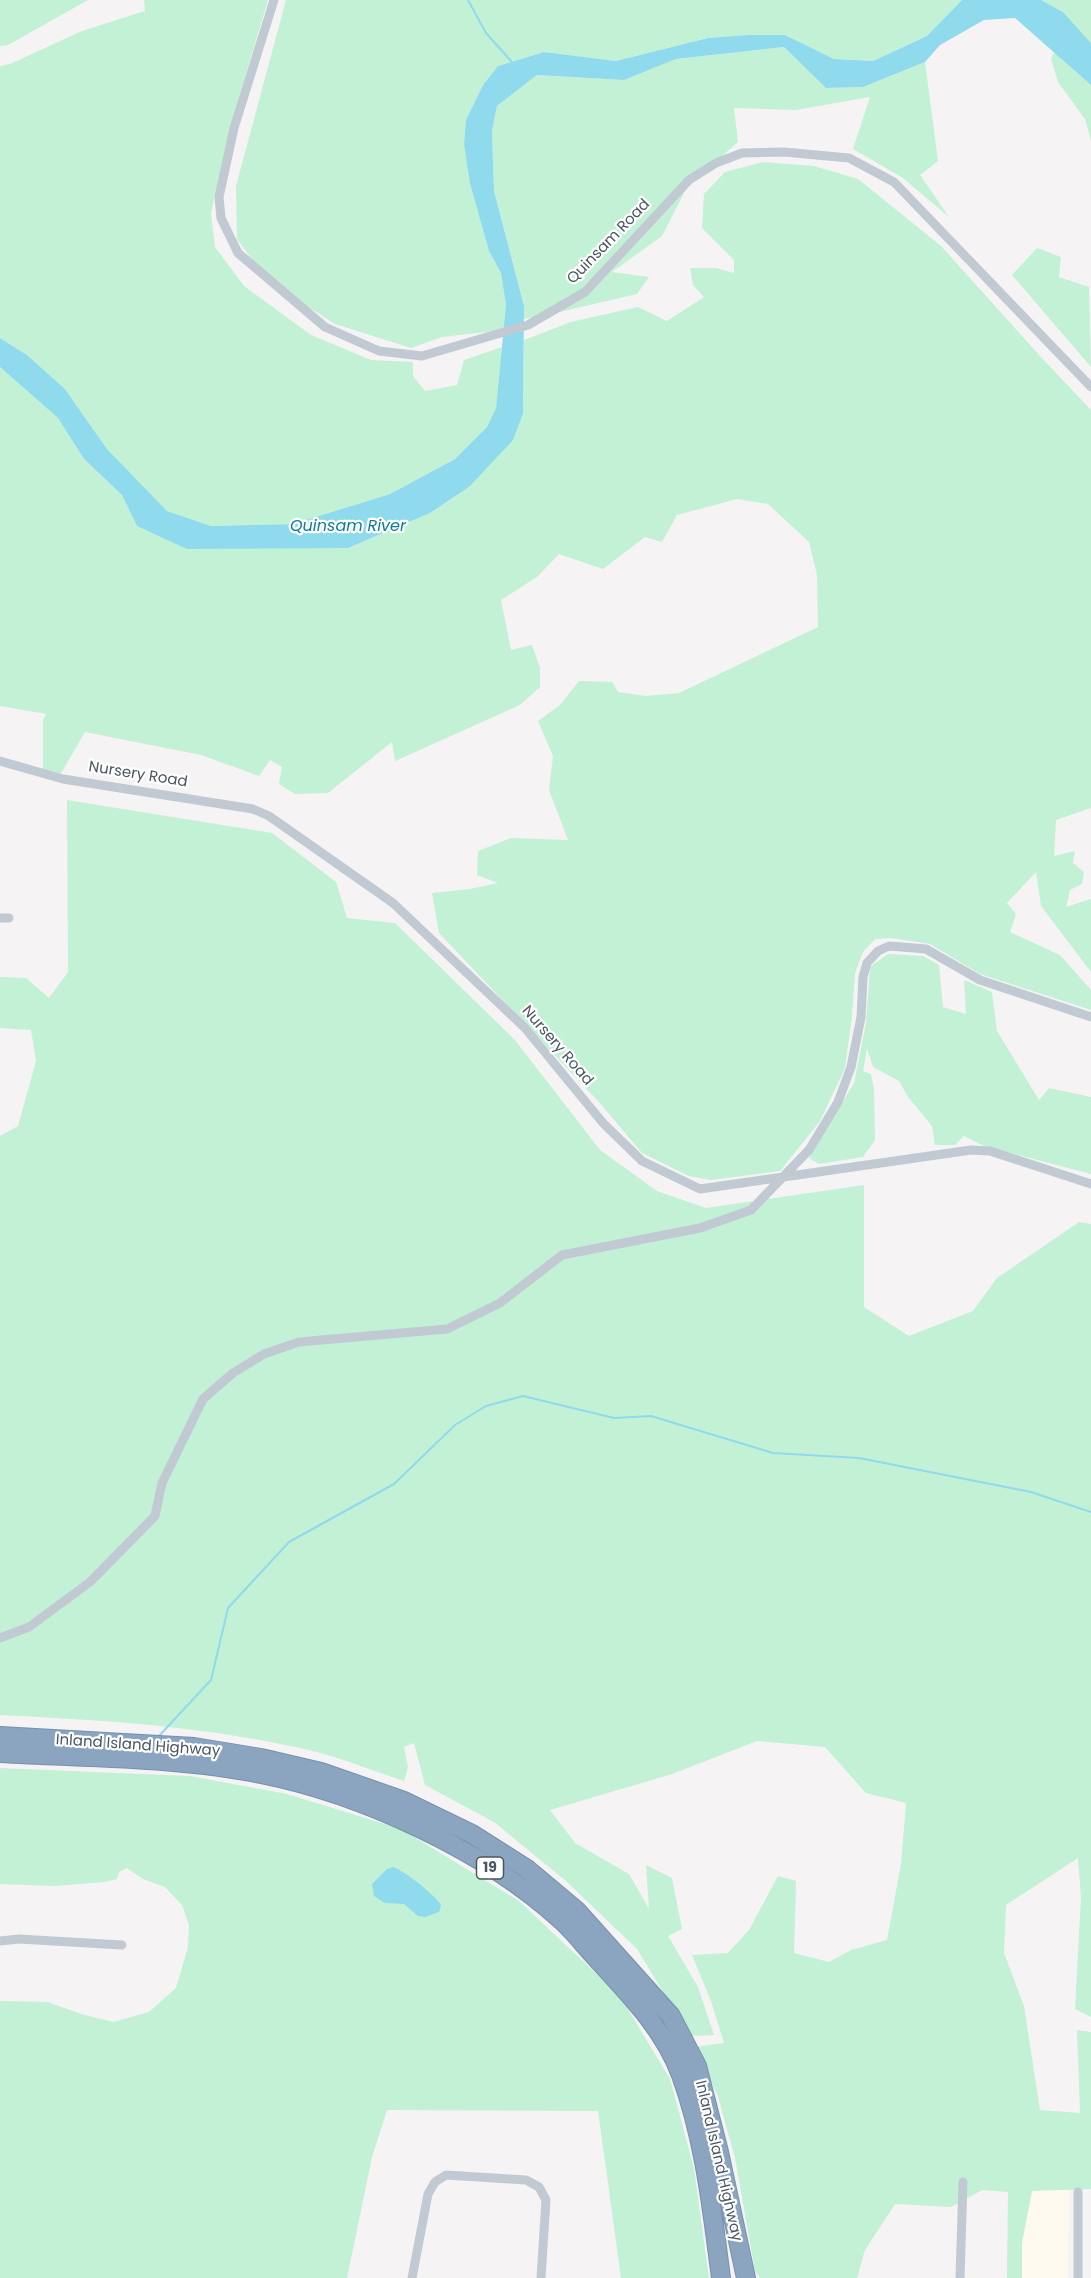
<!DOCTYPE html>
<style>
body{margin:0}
canvas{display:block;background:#f5f3f3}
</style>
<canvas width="1091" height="2278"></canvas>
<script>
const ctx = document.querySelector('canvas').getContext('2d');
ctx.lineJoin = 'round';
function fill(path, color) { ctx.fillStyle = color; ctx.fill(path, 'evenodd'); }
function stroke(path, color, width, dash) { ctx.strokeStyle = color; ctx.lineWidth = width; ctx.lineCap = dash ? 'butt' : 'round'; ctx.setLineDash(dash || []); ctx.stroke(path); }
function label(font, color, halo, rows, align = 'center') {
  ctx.font = font + ' Poppins,sans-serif'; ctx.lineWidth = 4.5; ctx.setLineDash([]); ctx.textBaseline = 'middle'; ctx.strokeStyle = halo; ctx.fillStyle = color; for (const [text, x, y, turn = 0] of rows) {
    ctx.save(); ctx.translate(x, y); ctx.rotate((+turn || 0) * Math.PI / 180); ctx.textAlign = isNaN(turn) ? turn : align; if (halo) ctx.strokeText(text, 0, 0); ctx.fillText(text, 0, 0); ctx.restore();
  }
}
const commercial = new Path2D(`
 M1069,2184l-1,94h-48l1,-87z`);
const green = new Path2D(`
 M0,0h88l-80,45 -8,1z
 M144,0h124l-38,127 -19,86 4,34 29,39 67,49 60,25 42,2v14l12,15 32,-6 7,-25 38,-13 -6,61 -9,19 -32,32 -65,35 -97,30 -82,2 -44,-15 -60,-62 -42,-60 -38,-34 -27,-17v-272l10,-2 72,-33 63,-20z
 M286,0h676l-35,36 -54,25 -39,-2 -49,-24h-37l-40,3 -92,23 -72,-9 -46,14 -15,19 -17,35 -2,24 25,107 12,22 5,32 -2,25 -62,7 -31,11 -76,-24 -67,-43 -31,-42 -1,-53z
 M1041,0h50v43l-28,-31z
 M784,47l42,41 37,-1 62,-25 13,99 -18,14 29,42 -46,-39 -50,-29 17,-52 -74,13 -62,-2 4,34 -51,45 -25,49 -50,36 37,5 -12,17 -73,17 -40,8v-13l-30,-115 -2,-60 5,-25 40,-31 87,5 52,-21z
 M1054,52l37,33v56l-6,-22 -27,-37 -7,-23z
 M763,162l51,4 44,13 83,67 99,110 51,54v398l-35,12 -2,36 21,-5 -2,12 11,9 -2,12 -12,6 -4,17 25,-8v73l-50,-66 -5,-34 -29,31 9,11 -6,18 50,23 31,35v20l-111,-36 -50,-30 -39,-6 -16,1 -12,13 -8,21 -3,43 -7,52 -25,53 -40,50 -69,9 -22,-4 -47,-23 -43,-51 -160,-169 -7,-40 38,-4 28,-6 -21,-8 1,-24 33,-13 57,2 -19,-50 4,-34 -15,-35 22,-16 19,-24 33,1 6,10 28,4 33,-3 139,-66 -1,-52 -8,-33 -41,-38 -31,-5 -60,16 -15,27 -17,-5 -42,32 -44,-15 -22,23 -36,23 10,50 21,-5 8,23v19l-20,18 -125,56 -3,-19 -64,51 -33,1 -16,-10 3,-17 -12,-7 -11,16 -58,-21 -116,-23 -25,43 -17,-6v-49l3,-6 -46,-8v-339l58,51 26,41 38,36 15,31 211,22 82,-35 39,-26 54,-74 1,-73 47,-18 67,-15 29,14 37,-24 -11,-12 -3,-17h26l18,5v-13l-32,-32 2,-34 21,-22z
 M1037,248l24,9 -2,20 30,10 2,80 -79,-92z
 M67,800l205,33 64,49 11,36 48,5 120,117 85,110 57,41 49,17 158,-23v122l45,29 64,-25 24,-33 82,-56 12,2v793l-16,-8 6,-111 -3,-40 -72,47 -2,48 20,53 16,104 40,3 -3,-83 14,2v157l-59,2 -10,52v35h-15l1,-86 -26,-2 -31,17 -56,-3 -30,46 -8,28h-97l-5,-7 -20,-113 -17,-61 -23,-50 29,-4 -13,-42 -19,-46 36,-2 21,-23 29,-54 18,5 -2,72 35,9 22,-12 36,-10 14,-76 5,-61 -40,-10 -41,-46 -68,-6 -85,33 -122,36 25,33 54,31 20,35 -3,-44 26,13 10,51 -14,7 30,51 16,48 -24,1 -53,-87 -71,-68 -72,-59 -69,-37 -11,-42 -10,4 4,20 -4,14c-28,-9 -57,-21 -87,-29 -103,-25 -211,-32 -317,-37v-579l18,-10 18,-65 -5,-31 -31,-2v-51l26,1 23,20 19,-26z
 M888,954l35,2 16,9 4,42 23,7 -2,-34 28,12 5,39 42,69 10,-12 42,9v77l-107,-28 -20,-10 -9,9h-20l-3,-19 -24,-29 -9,-16 -26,-14 -6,-19 -4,23 8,3 3,16 1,50 -12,17 -44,7 -10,-6 45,-75 12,-60 4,-56z
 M0,1768l190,8 97,18 114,35 118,72 101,95 50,83 24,90 15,109h-88l-23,-167 -211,-1 -15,47 -25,121h-347v-277l48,1 33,12 32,8 36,-10 27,-24 12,-41 1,-22 -7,-20 -17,-18 -22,-8 -16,-11 -8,4 -2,7 -13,3 -50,4 -54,-2z`);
const water = new Path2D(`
 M962,0h79l22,12 28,31v42l-76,-67 -31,2 -44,25 -15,17 -62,25 -37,1 -42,-41 -108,12 -52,21 -87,-5 -40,31 -5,25 2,60 30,115 -1,107 -10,27 -44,47 -39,26 -82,35 -161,1 -50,-23 -15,-31 -38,-36 -26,-41 -58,-51v-29l27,17 38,34 42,60 60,62 44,15 82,-2 97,-30 65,-35 32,-32 9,-19 10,-103 -5,-32 -12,-22 -19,-68 -6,-39 2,-24 17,-35 15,-19 46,-14 72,9 92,-23 40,-3h37l49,24 39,2 54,-25z
 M393,1867c12,4 42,28 48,38l-2,7 -14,5 -7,-1 -14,-12 -19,-1 -11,-7 -2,-12 15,-15z`);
const stream = new Path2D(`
 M468,0l18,33 25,28
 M158,1737l53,-57 17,-72 61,-66 105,-58 61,-59 31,-19 37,-10 91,22 37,-2 122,37 86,5 172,34 60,20`);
const street = new Path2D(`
 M274,0l-40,128 -15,69 2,21 17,35 87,74 54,24 43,5 106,-31 57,-33 104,-112 27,-17 26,-10 42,-1 65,6 45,24 197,205
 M0,761l63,18 190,30 16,7 124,87 132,125 78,95 39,38 58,28 271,-39 19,1 101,33
 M0,918h9
 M0,1638l29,-11 61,-45 65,-66 7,-33 41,-84 30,-26 31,-19 35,-12 148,-13 53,-26 62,-48 138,-27 51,-18 58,-60 29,-48 13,-35 10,-50 2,-40 4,-14 11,-12 11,-5 37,3 54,31 111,37
 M0,1941l19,-2 103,6
 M412,2278l16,-84 7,-12 11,-7 80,5 13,7 7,13 -5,78
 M960,2278l3,-96
 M1078,2278v-86`);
const highway = new Path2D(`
 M0,1736l194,11 67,11 60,14 83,29 68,33 55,35 50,42 94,105 26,50 22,86 27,126
 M0,1753c84,5 179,4 261,21 101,20 225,77 301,147 12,11 23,25 34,37 33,36 68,71 85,117 24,66 31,135 40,203`);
const shields = [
 [490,1868,27]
];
const shieldNames = [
 ["19",490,1868]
];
const streetNames = [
 ["Quinsam Road",609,242,-46],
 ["Nursery Road",138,775,9],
 ["Nursery Road",557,1046,49],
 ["Inland Island Highway",138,1746,4],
 ["Inland Island Highway",718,2161,77]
];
const waterNames = [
 ["Quinsam River",348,527]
];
fill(commercial, '#fdf9ef');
fill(green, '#c3f1d5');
fill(water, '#90daee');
stroke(stream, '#90daee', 2);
stroke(highway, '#7690ad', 20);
stroke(street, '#c1cad2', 9);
stroke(highway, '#8ba5c1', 18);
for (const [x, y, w] of shields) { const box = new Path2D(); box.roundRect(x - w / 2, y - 11, w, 22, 4.5); ctx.fillStyle = '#fff'; ctx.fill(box); stroke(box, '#4a5661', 1.5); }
label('bold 14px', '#4a5661', null, shieldNames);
label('15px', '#4a5661', '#fff', streetNames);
label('italic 16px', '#0c7c9b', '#fff', waterNames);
</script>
